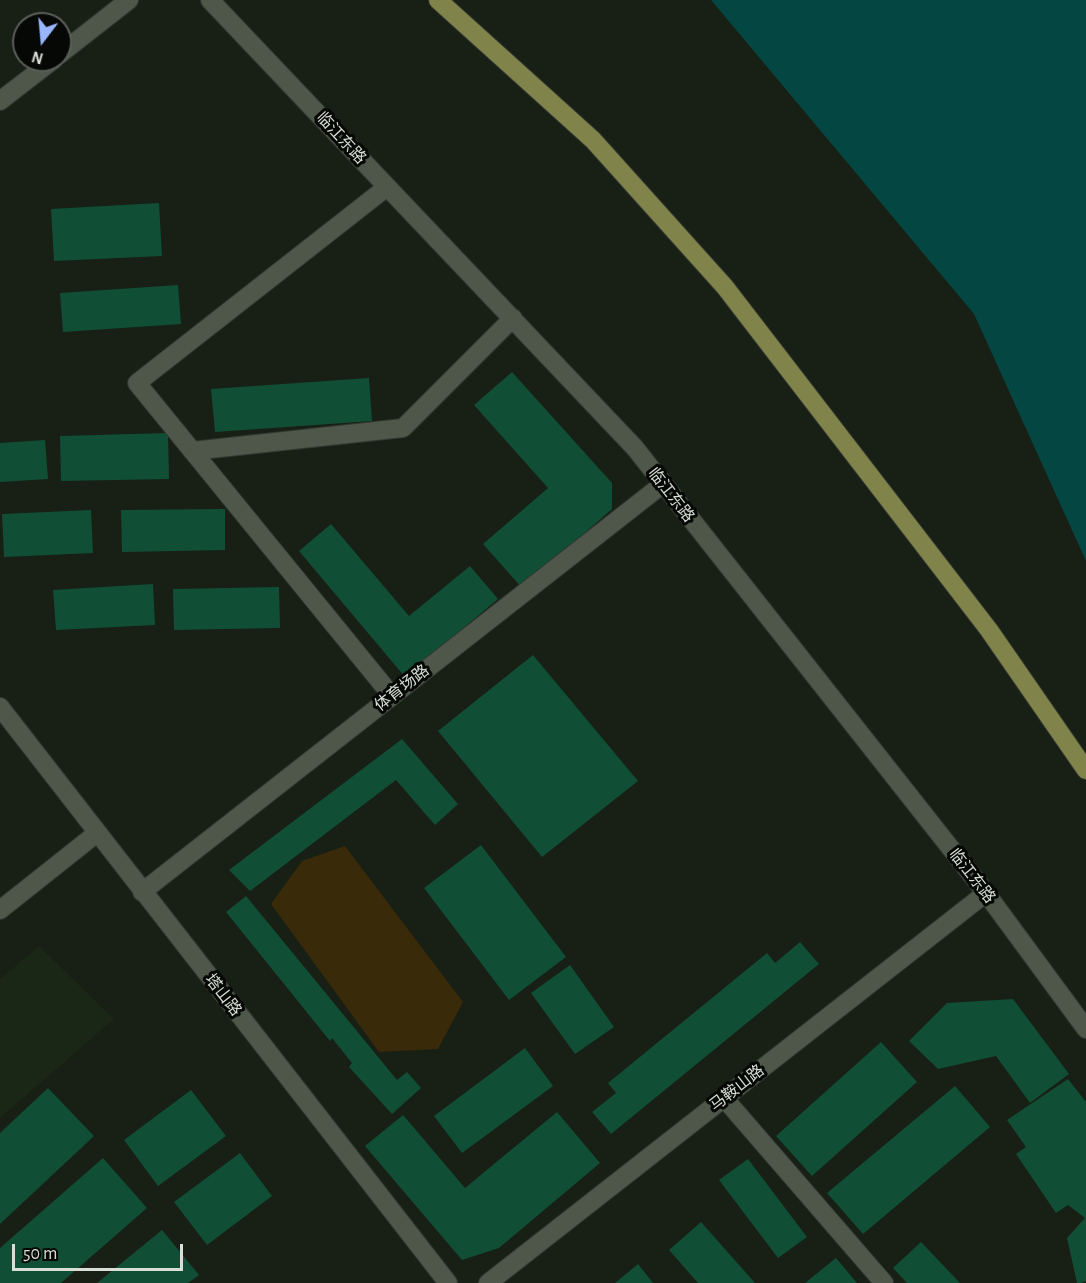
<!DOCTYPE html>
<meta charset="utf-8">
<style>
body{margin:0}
#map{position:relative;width:1086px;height:1283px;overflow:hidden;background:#181f14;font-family:"Alegreya Sans",sans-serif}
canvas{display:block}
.north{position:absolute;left:12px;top:12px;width:60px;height:60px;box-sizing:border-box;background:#050804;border:2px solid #5a5e58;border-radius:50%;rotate:196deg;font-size:16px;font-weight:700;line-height:24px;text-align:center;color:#d9dfd7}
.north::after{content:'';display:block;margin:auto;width:21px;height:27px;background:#98b5fd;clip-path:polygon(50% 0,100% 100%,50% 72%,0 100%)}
.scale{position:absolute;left:12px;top:1244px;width:171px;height:27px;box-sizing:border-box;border:3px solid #d9dfd7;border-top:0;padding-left:8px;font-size:18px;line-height:21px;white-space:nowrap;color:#d9dfd7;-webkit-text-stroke:4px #050804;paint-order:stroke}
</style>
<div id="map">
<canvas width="1086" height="1283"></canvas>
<div class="north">N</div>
<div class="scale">50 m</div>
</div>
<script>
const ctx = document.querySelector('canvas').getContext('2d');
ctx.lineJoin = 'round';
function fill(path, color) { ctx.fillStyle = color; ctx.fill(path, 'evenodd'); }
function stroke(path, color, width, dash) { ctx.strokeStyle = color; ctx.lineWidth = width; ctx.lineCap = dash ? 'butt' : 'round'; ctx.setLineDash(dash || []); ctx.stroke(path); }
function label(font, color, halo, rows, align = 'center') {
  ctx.font = font + ' "Alegreya Sans","Noto Sans SC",sans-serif'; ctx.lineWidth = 6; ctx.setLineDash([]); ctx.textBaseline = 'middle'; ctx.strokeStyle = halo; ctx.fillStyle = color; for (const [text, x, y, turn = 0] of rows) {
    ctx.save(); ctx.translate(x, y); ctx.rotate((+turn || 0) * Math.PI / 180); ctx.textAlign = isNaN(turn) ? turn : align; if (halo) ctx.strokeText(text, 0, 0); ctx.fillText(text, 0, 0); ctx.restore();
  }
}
const built = new Path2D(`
 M39,946l75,73 -114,99v-139z`);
const green = new Path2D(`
 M345,846l118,156 -25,47 -59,3 -108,-148 31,-43z`);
const water = new Path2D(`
 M711,0h375v561l-112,-247z`);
const building = new Path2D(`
 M159,203l3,53 -108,5 -3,-52z
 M178,285l3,39 -118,8 -3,-39z
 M512,372l100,111v26l-90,79 -39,-44 65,-56 -74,-83z
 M369,378l3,43 -157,11 -4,-43z
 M168,433l1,46 -108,2 -1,-45z
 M45,440l3,39 -48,3v-39z
 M225,509v41l-103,2 -1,-42z
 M91,510l2,43 -89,4 -2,-43z
 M331,524l78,92 61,-50 28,33 -93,78 -106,-126z
 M153,584l2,41 -99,5 -3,-40z
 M279,587l1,41 -106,2 -1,-41z
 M533,655l105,126 -96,76 -104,-126z
 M402,739l56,65 -23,21 -39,-45 -146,111 -21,-21z
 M481,845l85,112 -57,43 -85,-112z
 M246,896l151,184 10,-8 14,16 -29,26 -43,-47 3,-4 -20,-25 -2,3 -104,-129z
 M800,942l19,22 -208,170 -19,-22 24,-19 -8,-10 159,-130 8,10z
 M570,965l44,62 -39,27 -44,-61z
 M1013,999l56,75 -39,29 -34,-47 -58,13 -29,-28 38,-38z
 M881,1042l36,40 -105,94 -36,-40z
 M525,1048l28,38 -91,67 -28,-37z
 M1068,1079l18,23v179l-5,2h-4l-10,-45 18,-20 -17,-13 -12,8 -40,-59 10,-7 -19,-27z
 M955,1086l35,41 -127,107 -36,-41z
 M48,1088l46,48 -94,88v-91z
 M191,1090l35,46 -68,50 -34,-46z
 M557,1112l43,51 -101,85 -37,12 -97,-114 38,-31 62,73z
 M240,1153l32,43 -65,49 -33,-43z
 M103,1158l44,50 -86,75h-61v-35z
 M748,1159l59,78 -29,21 -59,-78z
 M701,1222l54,61h-57l-29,-33z
 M162,1230l37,45 -11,8h-91z
 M921,1242l39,41h-53l-14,-15z
 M836,1258l21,25h-52z
 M638,1264l15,19h-38z`);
const minor = new Path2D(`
 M210,0l425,448 351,445 100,136
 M60,54l69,-54
 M0,101l53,-41
 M387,187l-250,196 255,313
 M192,451l211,-23 110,-110
 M0,707l448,576
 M142,892l521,-408
 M0,910l97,-77
 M724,1098l160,185
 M488,1283l498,-390`);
const major = new Path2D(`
 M438,0l155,140 132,147 264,343 97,140`);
const streetNames = [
 ["临江东路",341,138,47],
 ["临江东路",671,495,52],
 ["体育场路",402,688,-38],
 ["临江东路",972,876,52],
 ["塔山路",223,995,52],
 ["马鞍山路",737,1088,-38]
];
fill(built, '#1b2716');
fill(green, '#392a09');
fill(water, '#044642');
fill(building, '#104f36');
stroke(minor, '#333831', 20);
stroke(major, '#333831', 20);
stroke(minor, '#4e574a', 18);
stroke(major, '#80844b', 18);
label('16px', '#d9dfd7', '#050804', streetNames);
</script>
